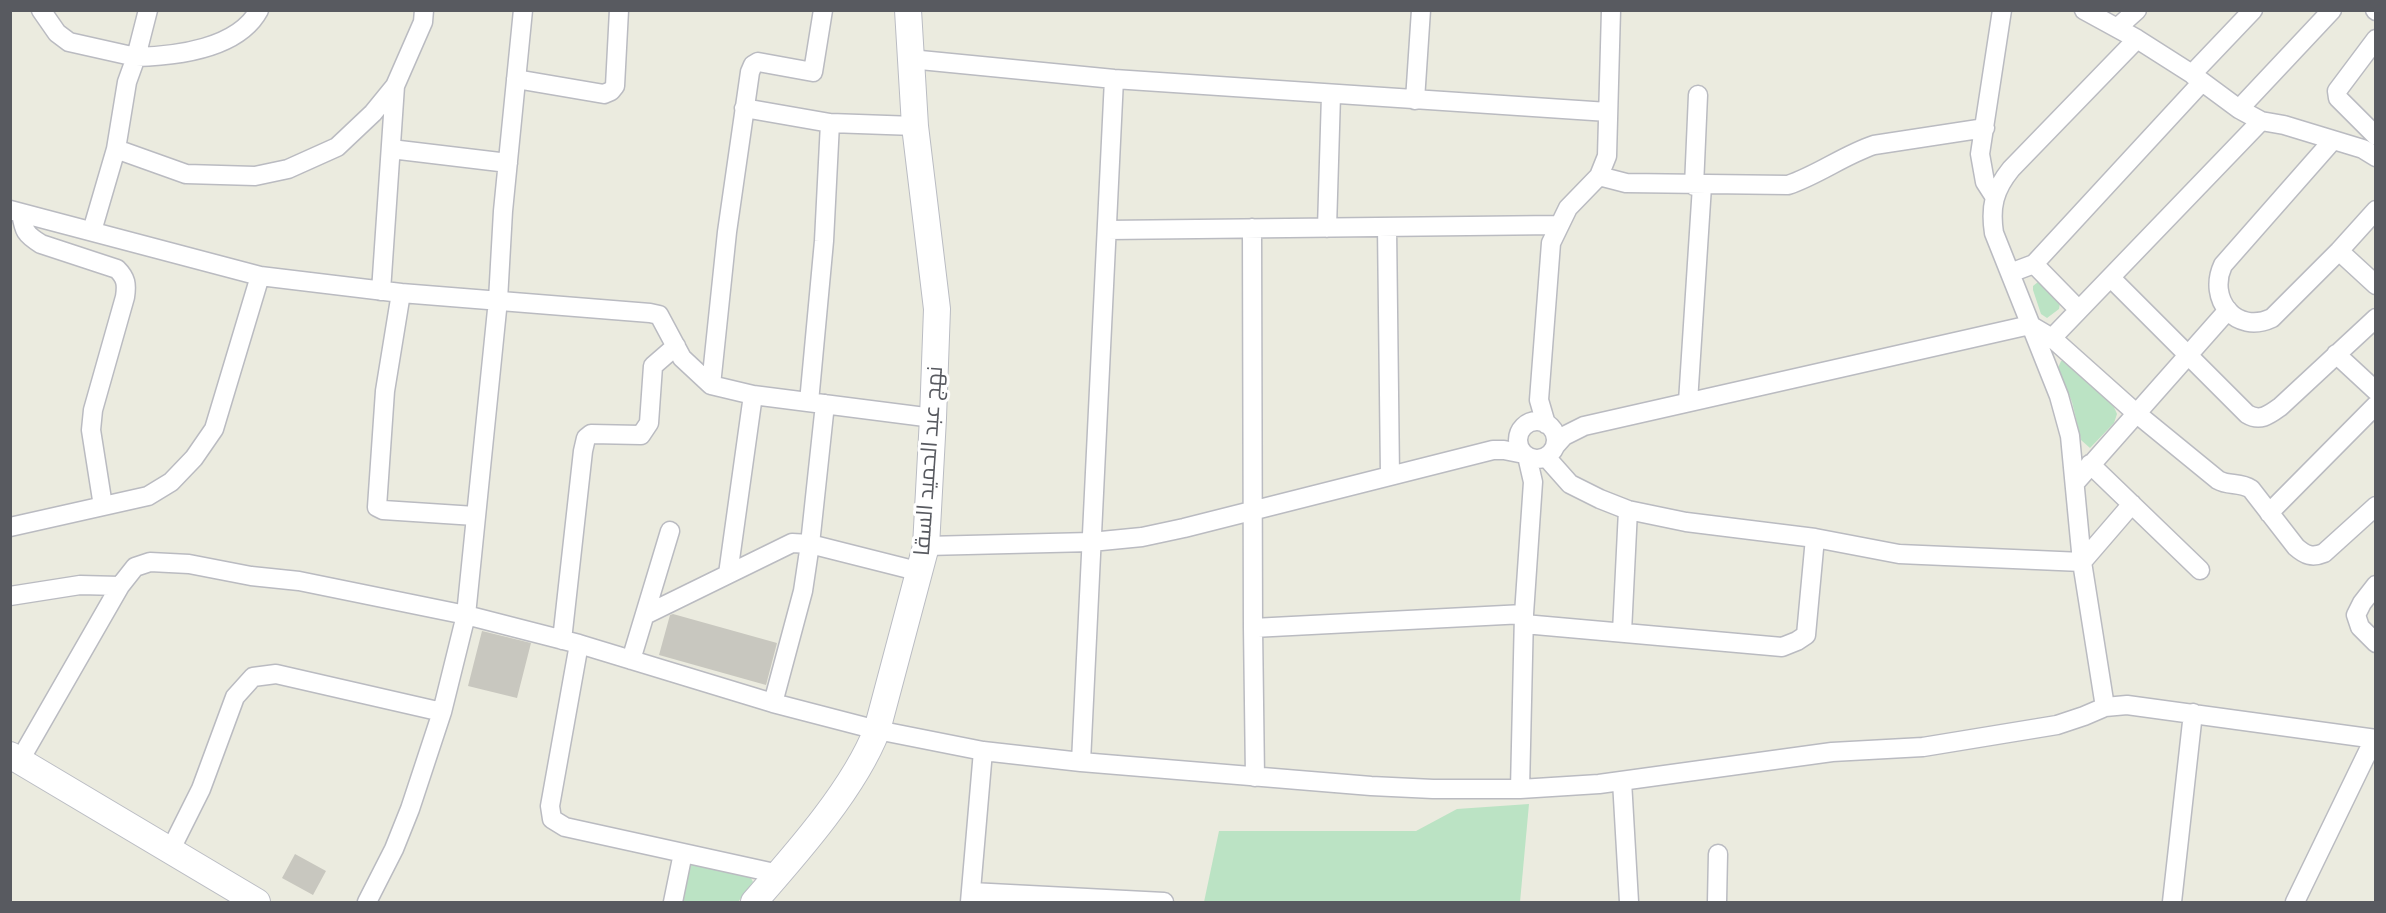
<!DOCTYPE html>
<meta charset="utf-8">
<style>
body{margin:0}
#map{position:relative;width:2386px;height:913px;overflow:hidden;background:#ebebdf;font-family:Cabin,sans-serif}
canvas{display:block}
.frame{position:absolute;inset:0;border:12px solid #585a60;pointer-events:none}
</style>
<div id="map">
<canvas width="2386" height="913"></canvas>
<div class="frame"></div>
</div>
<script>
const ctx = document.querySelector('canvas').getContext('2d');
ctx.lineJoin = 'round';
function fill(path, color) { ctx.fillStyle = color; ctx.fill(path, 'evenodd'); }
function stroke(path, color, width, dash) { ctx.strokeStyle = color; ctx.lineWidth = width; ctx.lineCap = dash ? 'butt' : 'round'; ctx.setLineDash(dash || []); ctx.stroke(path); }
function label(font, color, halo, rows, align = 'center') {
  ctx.font = font + ' Cabin,Cairo,sans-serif'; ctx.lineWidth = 6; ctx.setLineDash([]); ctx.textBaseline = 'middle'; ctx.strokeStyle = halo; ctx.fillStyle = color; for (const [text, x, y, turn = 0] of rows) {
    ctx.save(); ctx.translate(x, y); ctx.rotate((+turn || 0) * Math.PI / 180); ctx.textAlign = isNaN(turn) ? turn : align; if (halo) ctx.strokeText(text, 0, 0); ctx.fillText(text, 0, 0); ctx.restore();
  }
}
const green = new Path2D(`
 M2038,282l22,21 -1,6 -12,9 -6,-4 -8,-24v-4z
 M2061,361h6l47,46 3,7 -3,9 -24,25 -9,-8 -9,-38 -14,-34z
 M1529,804l-9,98h-316l15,-71h197l41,-22z
 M693,864l57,12 3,6 -15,20h-58l7,-34z`);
const building = new Path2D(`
 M673,614l104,29 -11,42 -107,-30 11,-40z
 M482,631l49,12 -14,55 -49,-12z
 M295,854l31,17 -13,24 -31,-17z`);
const street = new Path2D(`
 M41,10l16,23 12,9 67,15 -9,25 -11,67 -24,82
 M148,10l-12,47c39,-1 102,-8 123,-47
 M2084,10l53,29 55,35 61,-64
 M2375,10l1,1
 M2117,28l20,-18
 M2376,39l-39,52 1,7 38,38
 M910,59l204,20 494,33
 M2193,75l46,34 22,12 23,4 79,24 13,8
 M516,79l88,15 7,-3 4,-5 4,-76
 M1415,100l6,-90
 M744,108l86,15 85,3
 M2239,109l93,-99
 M2333,140l-110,125c-16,34 13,70 49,53l67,-67 37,-41
 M116,149l70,25 69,2 33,-7 49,-22 36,-34 22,-27 28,-64 1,-12
 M391,149l117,14
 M1599,176l27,7 162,2c30,-10 56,-30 86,-40l111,-17
 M1694,186l4,-91
 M1994,196l-9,-14 -5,-28 22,-144
 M10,210l250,66 141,17
 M21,213c3,18 4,21 20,31l76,25c9,9 10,15 8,28l-32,113 -2,20 12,76
 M1387,227l3,249
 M1252,228l1,400 2,149
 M1327,228l4,-133
 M1107,230l451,-5
 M2339,251l37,34
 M2034,264l45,46
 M2010,273l24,-9 168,-182
 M2111,278l136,136c13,8 22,1 33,-7l96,-89
 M381,291l14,-205
 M2052,338l209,-217
 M2336,354l40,37
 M711,385l16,-153 23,-160 3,-7 5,-3 55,10 10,-62
 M809,402l15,-161 6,-118
 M1688,402l14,-216
 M1518 440a19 19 0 1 1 38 0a19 19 0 1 1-38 0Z
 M1546,424l-7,-24 12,-157 17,-35 31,-32 8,-20 4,-146
 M1556,445l8,-9 20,-10 446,-101 22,13 84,75 82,67c10,6 22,2 33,9l45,58c9,8 16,11 28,6l52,-47
 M1546,457l24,27 30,15 28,11 58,12 129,16 84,16 183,8 50,-58
 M2090,464l110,106
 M2075,483l153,-173
 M2269,513l107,-108
 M475,516l-92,-6 -6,-3 8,-116 16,-98 249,20 9,2 23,43 29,27 42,10 180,23
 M10,527l138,-31 23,-14 23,-24 20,-29 46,-153
 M926,546l165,-4 51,-5 42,-9 309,-78h11l20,4
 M728,574l25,-179
 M2376,585l-14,18 -6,12 4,12 16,16
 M10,596l70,-11 40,1
 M645,615l147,-72 18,1 111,28
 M1524,624l258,23 15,-6 9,-6 9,-97
 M1253,628l271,-14
 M1622,632l6,-122
 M562,640l21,-189 3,-13 5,-4 50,1 8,-12 4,-57 23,-20
 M579,644l-29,162 2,13 13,8 214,47
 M631,660l39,-129
 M773,703l30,-112 7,-47 15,-140
 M2105,707l-23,-145 -12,-126 -11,-40 -65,-163c-4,-26 0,-43 17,-64l126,-130
 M20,760l100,-174 15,-19 15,-5 39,2 62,12 48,5 167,34 113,29 194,59 104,27 106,21 98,11 290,24 62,3h87l79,-5 233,-32 91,-5 134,-22 27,-9 21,-9 22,-2 249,34
 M1081,762l33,-683
 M1622,781l7,121
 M1520,789l4,-175 9,-132 -6,-26
 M170,851l31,-62 34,-92 18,-20 23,-3 166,38
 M971,892l193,10
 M367,902l27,-53 16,-40 32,-97 24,-97 32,-315 5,-89 20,-201
 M673,902l10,-49
 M970,902l13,-151
 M1717,902l1,-48
 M2172,902l21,-189
 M2295,902l79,-163`);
const secondary = new Path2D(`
 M10,755l247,147
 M754,902c42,-48 100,-113 123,-172l49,-184 7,-128 4,-109 -22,-183 -7,-116`);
const streetNames = [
 ["نهج عبد الحميد السقا",929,461,-86]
];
fill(green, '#bbe3c4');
fill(building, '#c8c7bf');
stroke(street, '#babbc1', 21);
stroke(secondary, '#babcc3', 28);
stroke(street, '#fff', 18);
stroke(secondary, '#fff', 26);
label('22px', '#585a60', '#fff', streetNames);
</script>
